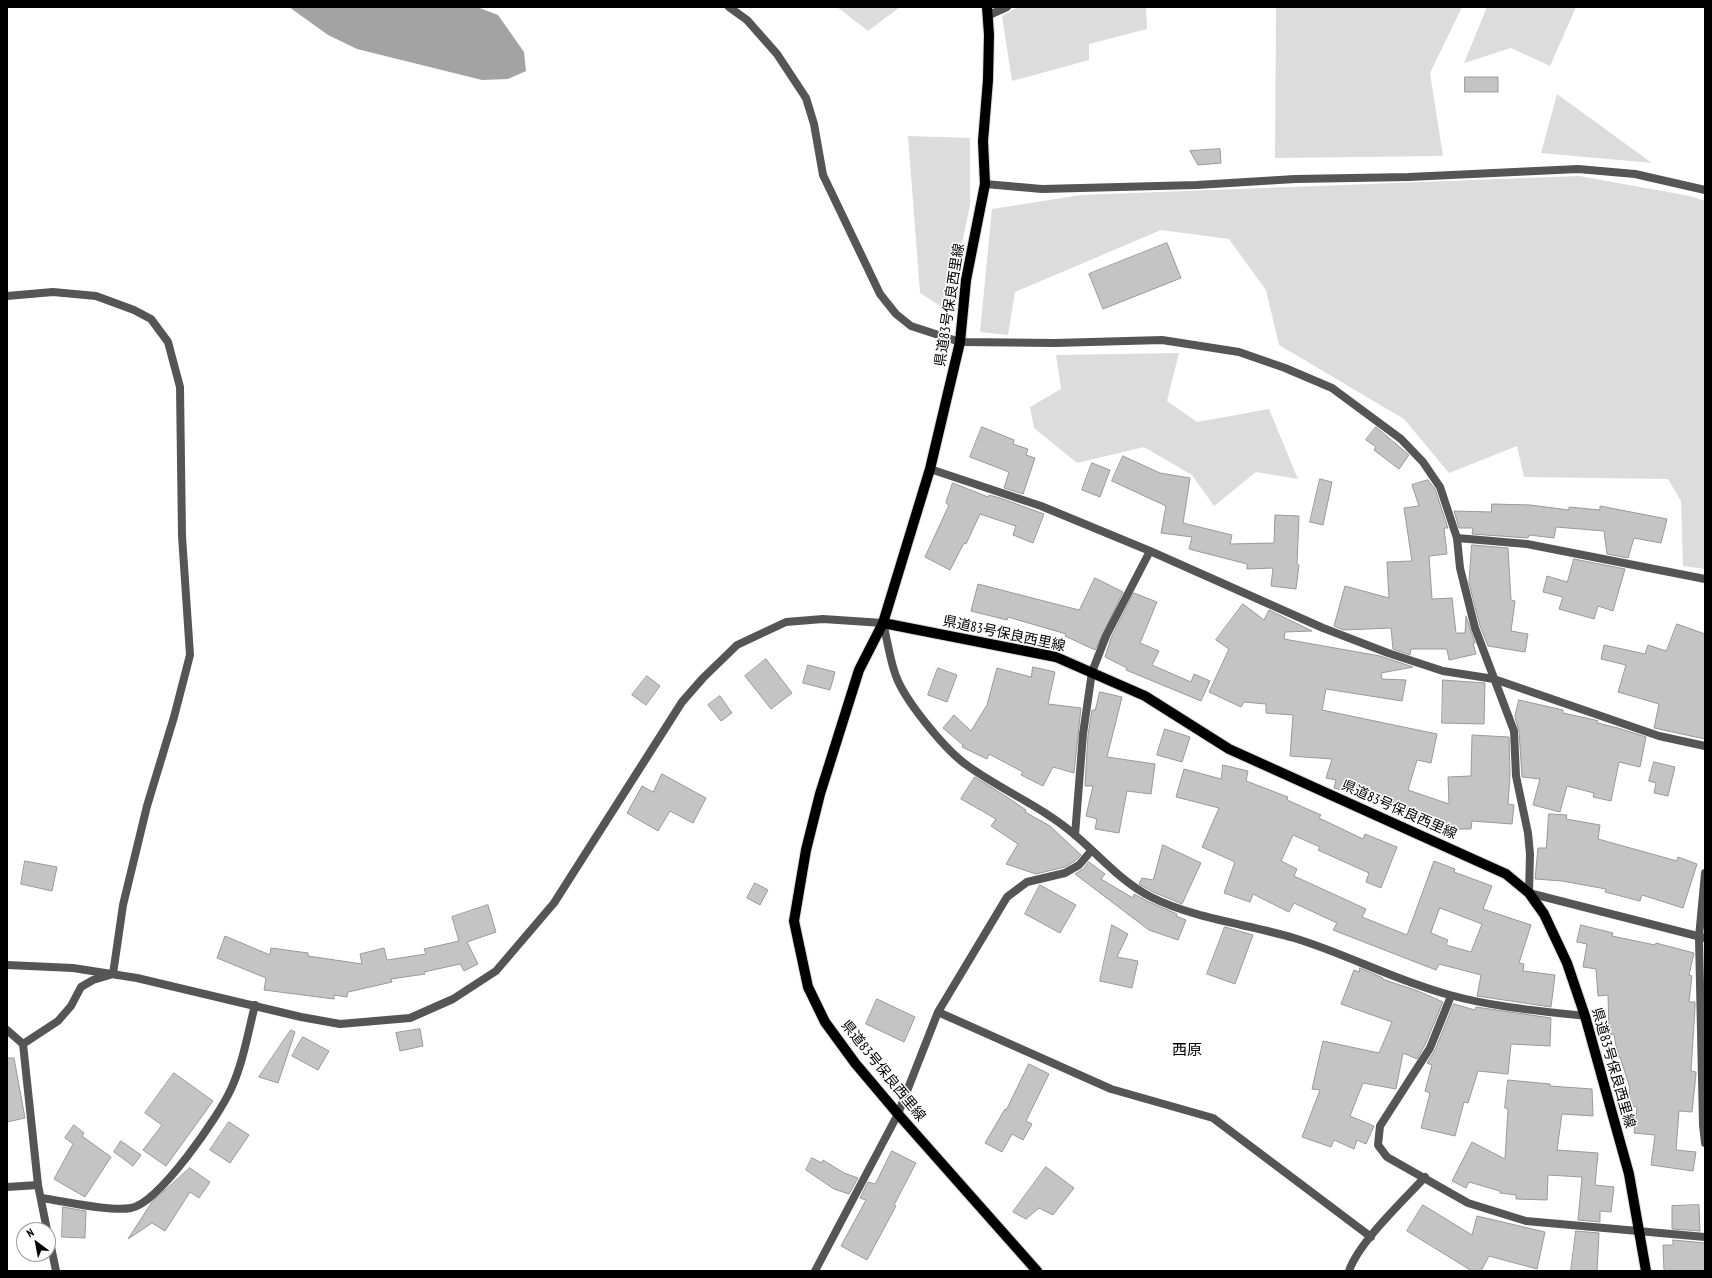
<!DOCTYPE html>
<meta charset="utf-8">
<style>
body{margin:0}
#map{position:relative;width:1712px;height:1278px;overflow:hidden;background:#fff;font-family:"PT Sans Narrow",sans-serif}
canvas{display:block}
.frame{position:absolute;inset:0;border:8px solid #000;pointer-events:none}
.north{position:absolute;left:16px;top:1222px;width:40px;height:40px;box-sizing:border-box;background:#fff;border:1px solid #999;border-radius:50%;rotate:328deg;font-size:11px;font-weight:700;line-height:16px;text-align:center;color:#000}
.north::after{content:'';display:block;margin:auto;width:14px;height:18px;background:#000;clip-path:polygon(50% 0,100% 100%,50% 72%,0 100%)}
</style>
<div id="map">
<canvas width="1712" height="1278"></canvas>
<div class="frame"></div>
<div class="north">N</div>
</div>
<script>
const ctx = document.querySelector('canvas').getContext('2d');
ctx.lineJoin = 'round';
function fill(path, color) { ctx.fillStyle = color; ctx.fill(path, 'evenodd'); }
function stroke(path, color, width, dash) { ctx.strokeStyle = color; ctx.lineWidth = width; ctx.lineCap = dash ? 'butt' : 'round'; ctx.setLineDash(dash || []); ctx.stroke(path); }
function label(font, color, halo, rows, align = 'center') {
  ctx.font = font + ' "PT Sans Narrow","Noto Sans JP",sans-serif'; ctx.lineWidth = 3; ctx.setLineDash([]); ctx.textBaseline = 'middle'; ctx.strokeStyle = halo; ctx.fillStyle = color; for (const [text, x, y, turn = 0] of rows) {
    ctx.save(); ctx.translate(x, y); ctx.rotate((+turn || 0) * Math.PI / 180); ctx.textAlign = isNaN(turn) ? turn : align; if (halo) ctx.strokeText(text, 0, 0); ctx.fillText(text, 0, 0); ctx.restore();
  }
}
const green = new Path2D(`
 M837,7h63l-32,24z
 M1018,7h128l1,22 -58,15v16l-77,21 -10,-65z
 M1276,7h186l-32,66 13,83 -168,2z
 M1487,7h89l-26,59 -39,-18 -47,15z
 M1557,94l95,69 -111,-10z
 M908,136l62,2v67l-22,106 -28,-18z
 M1579,176l111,20 15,5v368l-22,-3 -2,-65 -13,-22 -144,-2 -7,-31 -68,27 -45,-54 -125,-74 -13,-55 -37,-51 -68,-9 -146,62 -7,43 -28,-3 12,-123 89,-14z
 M1179,353l-12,48 30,21 72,-13 29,70 -42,-7 -42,34 -22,-31 -48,-28 -67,16 -43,-35 -4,-21 31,-18 -5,-34z`);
const water = new Path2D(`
 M289,7h188l21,8 26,37 2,19 -18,8 -26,1 -125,-31 -29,-14z`);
const building = new Path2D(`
 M1465,77h33v15h-33z
 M1220,149l1,14 -23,2 -8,-14z
 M1167,243l14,35 -78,31 -14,-35z
 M982,427l32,13 -1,4 15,5 -2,6 9,3 -12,36 -19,-6 5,-16 -39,-15z
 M1376,427l33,28 -10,14 -25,-19 2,-3 -10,-7z
 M1123,456l37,17 30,5 -7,45 49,12 -2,9 44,-1 1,-28 24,1 -2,48 2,1 -3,24 -25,-3 2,-18 -26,1v-5l-58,-15 3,-12 -31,-4 5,-27 -54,-25z
 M1092,463l18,7 -10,27 -18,-7z
 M1320,479l12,3 -9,43 -13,-3z
 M1428,480l7,9 13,39h-4l3,26 -18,2 3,43 20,-1 4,35h9l1,-17 9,27h-2l3,11 -27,6 -2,-11h-36l-1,6 -17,-6 -2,-21 -48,2 -9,-4 11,-40 44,12 -2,-36 25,-1 -8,-53 15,-2 -7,-21z
 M953,483l35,14 1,-2 11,3 44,16 -11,29 -20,-8 3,-9 -36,-12 -14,30 -2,-1 -14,27 -25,-13 24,-52 -3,-2z
 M1492,504l38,1 39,5v-3l31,3v-4l67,13 -6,24 -27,-5 -6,20 -21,-4 -3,-23 -48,-4 -2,11 -25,-3 -1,3 -56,-4 1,-6h-14l-5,-17 37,1z
 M1472,545l36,3 3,52 4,1 -4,30 17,3 -3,18 -37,-6 -8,-20 -11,-43z
 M1574,559l51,10 -12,42 -15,-5 -4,13 -35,-10 4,-12 -20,-5 4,-16 20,6z
 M1095,578l28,14 -28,58 -30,-14 1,-2 -58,-17 -1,3 -36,-9 7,-27 101,26z
 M1134,593l23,9 -17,41 19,8 -7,14 39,17 3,-8 16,7 -9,20 -75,-31 1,-2 -22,-11 6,-19z
 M1243,604l21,16 5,-10 43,21 -27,1 -1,7 96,17 33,11 -32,6 1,6 24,1 -4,21 -76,-12 -4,21 115,24 -6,29 -14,-3 -9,30 41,14 -1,-27 23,-1 1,-41 37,2 1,38 -2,29 6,1 -2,19 -40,-3 -1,8h-19l-37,-13v-1l-25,-9v-2l-56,-16 2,-8 -10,-2 6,-19 -42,-3 3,-41 -27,-2v-9l-22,-2 -3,5 -32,-15 20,-43 -13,-9z
 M1677,624l28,10v105l-51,-11 5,-24 -41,-12 8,-27 -25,-6 3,-14 41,9 3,-9 18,6z
 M766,659l26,34 -21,16 -26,-33z
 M808,665l27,7 -5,18 -27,-7z
 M1033,667l22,5 -7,32 33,4 -7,65 -21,-6 -10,19 -22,-11 2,-3 -34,-18 -2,5 -25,-12 1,-2 -20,-17 11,-13 17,16 16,-26 10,-37 34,9z
 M938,668l19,7 -10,27 -19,-7z
 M647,676l13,10 -14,19 -14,-10z
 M1443,680l42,3 -1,41 -42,-1z
 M1100,692l22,5 -15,60 48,7 -4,30 -24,-3 -8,42 -24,-4 2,-10 -11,-3 7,-30h-8l3,-51 4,-25h3z
 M720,696l12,17 -11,8 -13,-16z
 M1519,700l44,10v3l32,7 3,1 -1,2 21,5 28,9 -6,30 -21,-5 -8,39 -18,-4 1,-4 -27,-7 -7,26 -27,-7 7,-26 -18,-2 -3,-46 -4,-14z
 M1165,729l25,8 -8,25 -25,-7z
 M1654,762l21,5 -7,29 -14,-3 2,-10 -7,-2z
 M1223,765l25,6 -2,10 42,16 -1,3 34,15 -2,3 44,21 2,-5 32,13 -16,41 -15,-6 3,-9 -51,-23 2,-3 -27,-12 -12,26 16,8 -3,7 72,33 -4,8 45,18 27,-74 21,8 -1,3 38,14 -9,23 48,16 -12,38 5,1 -1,7 32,4 -4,32 -74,-11 4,-21 -42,-11 -3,6 -103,-40 4,-7 -43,-20 -5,9 -36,-18 -3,8 -26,-9 11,-31 -33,-15 17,-39 -43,-11 8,-28 37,10zM1440,908l42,16 -11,28 -25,-7 2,-5 -17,-7z
 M662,774l44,24 -13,25 -23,-12 -12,20 -31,-18 15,-27 11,6z
 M975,777l32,20 19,13 -1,2 25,14 31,29 -6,6 -10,6 -29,7 -30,-10 12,-20 -27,-18 5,-7 -35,-20z
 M1549,814l18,1 -1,4 34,6 -2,14 79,22 1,-4 19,7 -14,44 -41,-13 -2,6 -35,-9 1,-3 -44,-8 -27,-2 3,-31h8z
 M1163,845l38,18 -19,41 -29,-12 -14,-8 3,-6 11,2z
 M25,861l32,6 -5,24 -31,-7z
 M1089,862l16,12 -4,5 32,19 1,-4 15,8 28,12 -1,2 10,4 -8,20 -29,-10 -74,-56 8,-5z
 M755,883l13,7 -8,15 -13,-7z
 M1040,885l36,20 -16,28 -35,-19z
 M488,905l8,27 -29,10 11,22 -14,7 -4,-7 -36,8 1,2 -34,5 1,3 -44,10 -1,5 -13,-2v4l-70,-9 2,-12 -49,-20 8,-22 45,19 1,-7 37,5v3l54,8 -2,-10 24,-6 3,12 39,-6 -2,-5 35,-8 -7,-24z
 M1112,925l16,9 -11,23 21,4 -6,27 -32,-7z
 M1581,925l32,8 -1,3 43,9 1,-2 38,10 -5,22 3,1 -3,26h6v5l-4,64 5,1v2l-4,38 -13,-1 -3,39 20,2 -3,19 -42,-6 4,-30 -21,-2 3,-26 -9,-1 2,-18 -10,-31h-2l-4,-23 -5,1 -1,-40 -10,1 -2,-27 -13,-2 4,-23 -10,-2z
 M1225,927l28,8 -18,49 -28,-10z
 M1360,968l23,10 -1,1 36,12 25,11 -18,43 -8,14 -14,-6 -7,36 -33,-6 -13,33 24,10 -8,18 -9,-4 -3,9 -20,-9 -3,7 -29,-10 18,-47 -8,-1 11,-48 56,12 13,-31 -51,-18 13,-34 5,2z
 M877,999l38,18 -11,25 -38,-18z
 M1454,1004l21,6 1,-3 75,11 -1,28 -39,-2 -3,30 -30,-3 -10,32 -4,-1 -9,34 -34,-8 9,-35 -5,-2 7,-26 -5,-2 8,-13z
 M420,1029l3,17 -23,5 -4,-18z
 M291,1030l4,2 -17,51 -19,-6z
 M303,1037l26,14 -11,19 -26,-14z
 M7,1058h7l11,60 -18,4z
 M1029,1064l20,10 -23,47 6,3 -9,16 -11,-6 -10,18 -17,-9 20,-34 1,1z
 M174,1073l39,28 -47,65 -23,-16 19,-25 -17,-12z
 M1508,1080l42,4v2l42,3 1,27 -31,-2 -5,36 41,3 -3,32 19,2 -3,25 -11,-1v11l-22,-2 4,-43 -34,-2 -1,25 -31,-1v-4l-16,-2v-2l-31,-9 -3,6 -14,-7 20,-39 33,17 3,-50 -3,-1z
 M229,1122l20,13 -19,28 -20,-13z
 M74,1125l10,8 -2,3 29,21 -26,40 -31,-18 19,-35 -8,-6z
 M121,1141l20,14 -8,11 -19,-14z
 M892,1151l24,12 -22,42 2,1 -29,54 -26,-14 25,-46 -6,-2 8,-16 7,2z
 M812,1158l10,5 1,-3 21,13 14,5 -9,16 -15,-5 -28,-19z
 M1046,1167l28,21 -21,27 -14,-7 -13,11 -13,-7z
 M190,1168l20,14 -11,16 -9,-6 -25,39 -13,-8 -24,16 24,-37z
 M1423,1205l49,30 5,-19 68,16 -8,37 -48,-13 -8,15h-9l-65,-40z
 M1699,1205l1,26 -28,-2v-23z
 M63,1207l23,4 -1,27 -23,-1z
 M1576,1231l23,2 -2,38h-26z
 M1673,1240l32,3v28h-41l-1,-26h10z`);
const minor = new Path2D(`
 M729,7l18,13 30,34 29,44 8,26 9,51 57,119 16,20 15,12 49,16 95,1 107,-3 77,12 46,16 47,20 69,51 22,23 17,25 17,51 3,30 15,60 39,103 2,45 12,57 2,21 -1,39
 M987,16l20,-9
 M7,296l46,-4 43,4 38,14 17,9 17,23 12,45 2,149 8,119 -16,62 -27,89 -24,99 -10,69
 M930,469l111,37 109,45 173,77 65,25 55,18 51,8 165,57 46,10
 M1457,538l70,6 178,35
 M883,623c5,19 7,41 15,58 11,24 48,70 70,85 35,25 75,41 107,69 25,21 46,47 76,62 44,22 96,27 143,41 53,16 102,43 156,57 43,12 90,16 135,21
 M1075,835l8,-101 9,-62 14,-36 44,-85
 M1705,873l-6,64 4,188 2,18
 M1451,996l-21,52 -50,78 -2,19 9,12 81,46 58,18 179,16
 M938,1012l173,77 102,29 158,119
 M7,1187l31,-2
 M41,1198c23,3 69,14 90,10 28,-5 88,-92 100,-119 12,-26 17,-56 24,-84
 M815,1271l83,-157 40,-102 69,-115 20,-15 38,-9 14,-8 12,-14
 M1349,1271c10,-29 54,-70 76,-94`);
const tertiary = new Path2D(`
 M985,184l57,5 155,-4 98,-6 114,-2 169,-8 57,5 70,16
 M1529,893l176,45
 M7,965l66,3 64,10 164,39 39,7 70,-6 43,-19 43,-28 58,-68 128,-201 21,-24 34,-33 49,-23 37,-3 60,4
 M7,1030l16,14 15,141 9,45
 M23,1044l35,-23 13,-15 10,-19 12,-7 17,-5
 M48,1232l8,39`);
const primary = new Path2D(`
 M987,7l2,28 -1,45 -5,61 2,43 -19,96 -6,62 -30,127 -47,154 -24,47 -39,124 -14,56 -12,71 14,66 17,35 30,41 43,51 139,157
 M883,623l173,34 89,39 84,53 277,125 23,19 15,21 23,49 18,53 44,158 17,97`);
const streetNames = [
 ["県道83号保良西里線",950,305,-81],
 ["県道83号保良西里線",1004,634,12],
 ["県道83号保良西里線",1399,810,24],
 ["県道83号保良西里線",1613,1068,74],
 ["県道83号保良西里線",883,1071,51]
];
const neighbourhoodNames = [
 ["西原",1187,1051]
];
fill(green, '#dcdcdc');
fill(water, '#a3a3a3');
fill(building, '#c4c4c4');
stroke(building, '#999', 1);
stroke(primary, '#dbdbdb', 12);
stroke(minor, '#555', 8);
stroke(tertiary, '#555', 8);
stroke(primary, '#000', 10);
label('14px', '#000', '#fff', streetNames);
label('15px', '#000', '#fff', neighbourhoodNames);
</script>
